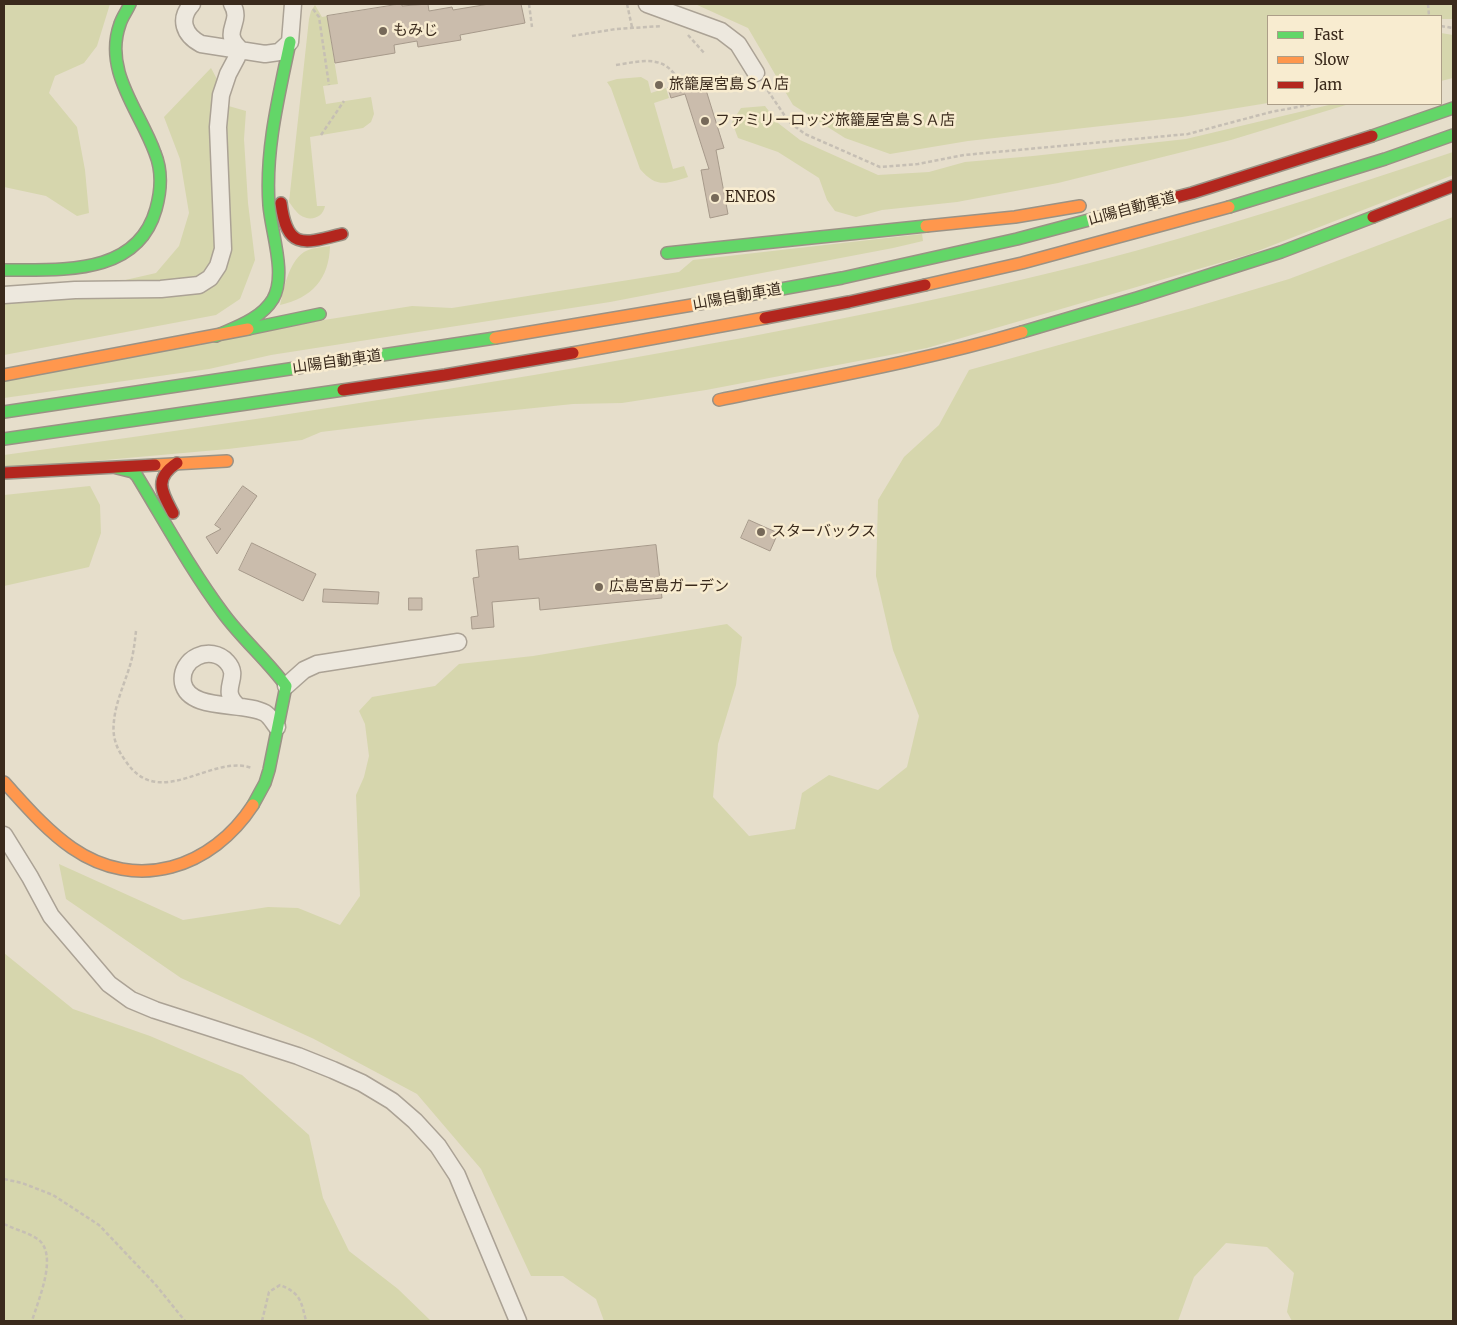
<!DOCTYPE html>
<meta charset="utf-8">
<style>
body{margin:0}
#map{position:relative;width:1457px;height:1325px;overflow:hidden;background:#e6decb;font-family:Merriweather,serif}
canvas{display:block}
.frame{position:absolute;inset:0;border:5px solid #3a2a1c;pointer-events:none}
.legend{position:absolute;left:1267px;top:15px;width:175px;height:90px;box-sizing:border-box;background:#f8ecd0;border:1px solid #ac9e88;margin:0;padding:6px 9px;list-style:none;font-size:15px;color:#3a2a1c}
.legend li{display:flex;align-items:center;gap:10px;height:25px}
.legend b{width:25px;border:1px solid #ac9e88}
</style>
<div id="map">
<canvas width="1457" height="1325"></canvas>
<div class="frame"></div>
<ul class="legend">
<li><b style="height:6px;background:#63d668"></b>Fast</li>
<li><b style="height:6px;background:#ff974d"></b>Slow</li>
<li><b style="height:6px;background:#b3261e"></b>Jam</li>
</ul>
</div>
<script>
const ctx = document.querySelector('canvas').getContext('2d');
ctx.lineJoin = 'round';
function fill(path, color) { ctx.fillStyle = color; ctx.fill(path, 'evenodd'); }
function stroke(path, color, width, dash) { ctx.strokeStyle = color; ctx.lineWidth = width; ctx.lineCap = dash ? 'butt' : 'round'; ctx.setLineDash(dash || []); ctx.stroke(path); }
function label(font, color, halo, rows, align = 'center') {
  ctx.font = font + ' Merriweather,"Noto Sans JP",serif'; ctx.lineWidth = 5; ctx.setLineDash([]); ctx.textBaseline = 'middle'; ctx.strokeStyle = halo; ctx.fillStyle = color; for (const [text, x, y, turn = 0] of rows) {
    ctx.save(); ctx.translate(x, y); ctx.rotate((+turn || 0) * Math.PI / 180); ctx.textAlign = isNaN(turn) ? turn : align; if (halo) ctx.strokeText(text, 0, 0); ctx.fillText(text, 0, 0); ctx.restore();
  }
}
const green = new Path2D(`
 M4,4h106l-13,42 -13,17 -29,13 -6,17 28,34 8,43 4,43 -12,3 -31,-20 -42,-9z
 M695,4h758v15h-12v-3h-173v87l-86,14 -214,24 -78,13 -45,-16 -52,-33 -45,-77z
 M315,5l7,12 5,-1 11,68 -15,2 3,18 45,-7 3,17 -3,8 -8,6 -53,9 7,69h8c-2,12 -15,16 -25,9 -4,-3 -8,-9 -11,-13l20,-183 2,-8z
 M1441,33l12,2v43l-12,3z
 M211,68l7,13v22l28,8 -2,28 4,64 7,57 -15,39 -24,16 -212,40v-52l104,-19 48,-11 23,-27 10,-33 -9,-54 -16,-42z
 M641,77l7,4 3,12 15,-5 3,10 -15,5 19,66 11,-3 4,11c-22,7 -32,11 -48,-8l-29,-81 -4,-6 10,-3z
 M1333,104h16l-118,36 -173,43 -101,19 -75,8 -26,7 -21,-6 -8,-11 -8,-22 -41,-26 -40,-14 -6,-16 9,-14 24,-2 13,17 22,17 78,35 51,-3 36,-10 68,-6 153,-17z
 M1453,152v23l-203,79 -323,94 -221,42 -84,13 -49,1 -146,15 -106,13 -19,8 -74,9 -224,20v-14c177,-24 354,-51 530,-80 187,-32 373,-66 556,-112 123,-32 243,-71 363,-111z
 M1453,217v1104h-161l-5,-9 7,-39 -27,-26 -41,-4 -32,34 -16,44h-574l-8,-22 -33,-23h-32l-50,-107 -64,-75 -103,-55 -133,-61 -115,-79 -7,-35 124,56 85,-13 30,1 42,17 20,-29 -4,-101 8,-18 5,-21 -4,-32 -6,-13 13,-14 63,-11 24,-22 74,-8 194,-32 15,13 -6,48 -18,59 -5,53 36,39 46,-7 7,-36 27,-18 49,15 29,-23 12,-51 -26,-66 -17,-74 2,-76 26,-43 35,-32 30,-55 223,-62 97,-29z
 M922,234l1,7 -30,7 -283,54 -339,53 -62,14 -205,29v-18l320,-60 88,-14 40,2 227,-36 14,-12z
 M330,246c-1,33 -18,52 -50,59 4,-16 8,-42 24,-53 6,-4 19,-5 26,-6z
 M90,486l10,19 1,28 -12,34 -85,19v-91z
 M4,953l69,56 77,27 92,39 67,60 14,63 26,53 49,38 33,32h-427z`);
const building = new Path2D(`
 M402,4v2l26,-2 1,7 23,-4 1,3 36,-6h32l4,19 -65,12 1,5 -43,7 -1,-6 -23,4 1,8 -60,10 -8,-47z
 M702,77l22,71 -8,2 12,64 -18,4 -9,-48 8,-1 -24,-75 -14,4 -3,-10z
 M243,486l14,10 -40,58 -11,-17 15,-8 -6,-4z
 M749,520l29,13 -8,18 -29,-13z
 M252,543l64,31 -13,27 -64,-31z
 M656,545l6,53 -122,12 -1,-12 -47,4 2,25 -22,2 -1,-12 7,-1 -5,-38 6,-1 -3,-27 42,-4 1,13z
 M324,589l55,3 -1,12 -55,-2z
 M409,598h13v12h-13z`);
const path = new Path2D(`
 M529,4l3,23
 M627,4l5,23
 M1428,4l1,12
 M313,9l6,8 10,68
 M1441,26l12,2
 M688,35l17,19
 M572,36l44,-7 46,-3
 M616,65c27,-4 50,-12 64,19
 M764,85l25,37 16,12 75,33 38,-3 46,-9 224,-21 83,-22 42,-8
 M321,135l23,-34
 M136,631c-1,9 -2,18 -4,27 -5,21 -16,41 -18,63 -2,15 2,27 11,39 34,53 86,-7 127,8
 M4,1179l18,4 31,12 46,30 56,59 30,37
 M4,1224c10,5 22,8 32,14 24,14 2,62 -4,83
 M262,1321l7,-29 11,-7c20,8 21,15 26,36`);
const street = new Path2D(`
 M192,4c-14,15 -8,31 9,40l64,10 14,-2 11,-10 3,-38
 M232,4c12,20 -13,27 9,46
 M647,4l74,27 17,13 18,29
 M4,295l71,-5 86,-1 38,-4 11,-7 8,-12 5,-17 -5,-122 3,-32 7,-21 9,-17
 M286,686l18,-16 13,-6 141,-22
 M238,706c-20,-17 4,-28 -11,-44 -16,-18 -48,-4 -44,21 6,29 61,18 82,30 5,3 8,9 12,14
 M4,835l26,42 21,39 58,68 22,16 24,10 143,46 35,14 29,13 30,18 23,20 23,25 19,29 61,146`);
const fast = new Path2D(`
 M1372,136l81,-28
 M1229,207l156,-48 68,-24
 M667,253l259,-27
 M4,270c56,-1 133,7 152,-61 5,-18 6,-39 -1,-56 -15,-42 -52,-82 -35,-129 2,-7 7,-13 10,-20
 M704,303l138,-25 175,-39 136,-36
 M248,329l72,-15
 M1022,332l115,-34 144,-46 92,-35
 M216,336c20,-9 45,-17 57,-37 14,-25 -2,-67 -4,-94 -4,-55 10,-110 21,-163
 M4,412l491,-74
 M4,439l339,-49
 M117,468l16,4 4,4c28,46 54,94 86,137 19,26 44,47 63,73
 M253,805l12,-22 4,-13 17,-84`);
const slow = new Path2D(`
 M926,226l89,-9 65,-11
 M925,285l97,-22 207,-56
 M495,338l209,-35
 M573,353l192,-35
 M4,375l244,-46
 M719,400c101,-21 204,-39 303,-68
 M155,465l72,-4
 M4,782c21,23 42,48 68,66 65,45 140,20 181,-43`);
const jam = new Path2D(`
 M281,203c6,47 22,41 61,31
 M1153,203l39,-10 180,-57
 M1373,217l80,-31
 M765,318l84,-16 76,-17
 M343,390l102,-15 128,-22
 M4,473l151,-8
 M173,513c-11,-21 -20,-34 4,-50`);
const markers = [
 [383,31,5,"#766959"],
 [659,85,5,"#766959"],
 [705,121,5,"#766959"],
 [715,198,5,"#766959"],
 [761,532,5,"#766959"],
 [599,587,5,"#766959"]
];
const poiNames = [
 ["もみじ",393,31],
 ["旅籠屋宮島ＳＡ店",669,85],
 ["ファミリーロッジ旅籠屋宮島ＳＡ店",715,121],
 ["ENEOS",725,198],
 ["スターバックス",771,532],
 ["広島宮島ガーデン",609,587]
];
const streetNames = [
 ["山陽自動車道",1132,209,-15],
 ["山陽自動車道",737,297,-10],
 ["山陽自動車道",337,362,-8]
];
fill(green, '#d6d6ad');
fill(building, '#cabcac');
stroke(building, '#a6998a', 1);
stroke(street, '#aba295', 19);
stroke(fast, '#9a9285', 14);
stroke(slow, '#9a9285', 14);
stroke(jam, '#9a9285', 14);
stroke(path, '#c6bfb4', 2.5, [4, 2.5]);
stroke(street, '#ede8de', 16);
stroke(fast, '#63d668', 11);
stroke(slow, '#ff974d', 11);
stroke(jam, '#b3261e', 11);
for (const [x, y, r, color] of markers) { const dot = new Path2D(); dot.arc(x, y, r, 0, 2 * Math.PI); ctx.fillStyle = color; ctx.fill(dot); stroke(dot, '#f8ecd0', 2); }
label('15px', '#3a2a1c', '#f8ecd0', poiNames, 'left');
label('15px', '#3a2a1c', '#f8ecd0', streetNames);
</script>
